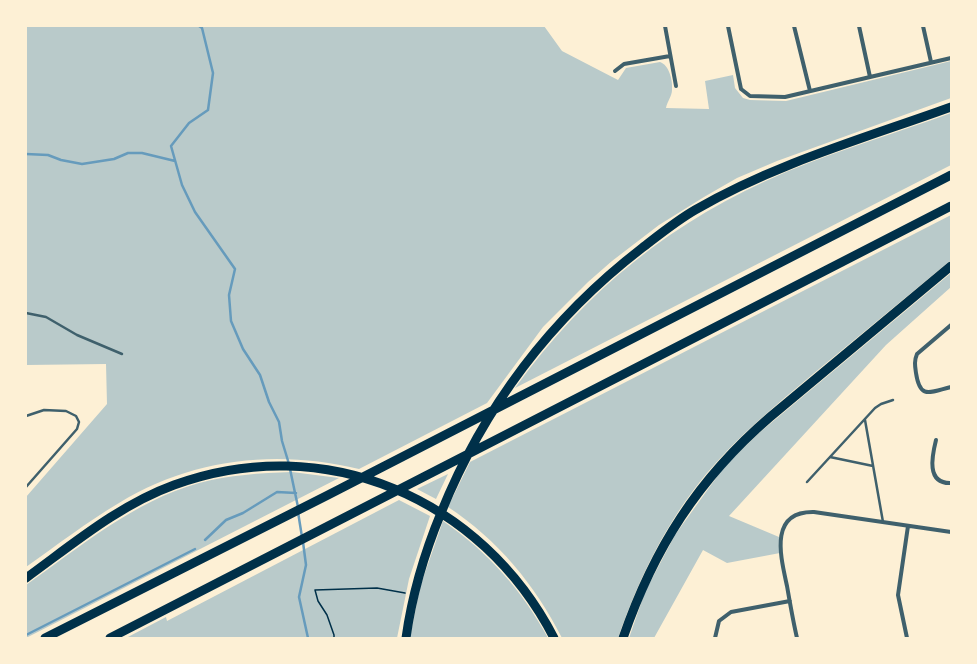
<!DOCTYPE html>
<style>
body{margin:0}
#map{position:relative;width:977px;height:664px;overflow:hidden;background:#fdf0d5;font-family:Overpass,sans-serif}
canvas{display:block}
.frame{position:absolute;inset:0;border:27px solid #fdf0d5;pointer-events:none}
</style>
<div id="map">
<canvas width="977" height="664"></canvas>
<div class="frame"></div>
</div>
<script>
const ctx = document.querySelector('canvas').getContext('2d');
ctx.lineJoin = 'round';
function fill(path, color) { ctx.fillStyle = color; ctx.fill(path, 'evenodd'); }
function stroke(path, color, width, dash) { ctx.strokeStyle = color; ctx.lineWidth = width; ctx.lineCap = dash ? 'butt' : 'round'; ctx.setLineDash(dash || []); ctx.stroke(path); }
const green = new Path2D(`
 M26,26h518l18,25 56,29 8,-12 34,-6c9,3 13,18 12,28 0,6 -5,12 -6,18l43,1 -4,-28 28,-6 2,13 8,10 7,2 36,1 165,-40v37l-174,63 -40,17 -33,19 -45,28 -47,36 -24,21 -45,45 -56,76 -128,66c-82,-20 -167,-11 -240,34 -32,19 -62,42 -93,64v-70l81,-93 -1,-40 -80,1z
 M951,113v52l-436,223c72,-99 158,-168 271,-216 53,-22 110,-39 165,-59z
 M951,215v45c-46,38 -92,76 -138,114 -37,31 -75,62 -106,99 -41,49 -68,105 -89,165h-56c-27,-53 -64,-98 -114,-131l22,-45z
 M951,273v14l-65,58 -157,171 50,21 1,16 -53,10 -24,-13 -49,88h-25l16,-46 30,-57 49,-68 35,-34z
 M292,472l47,6 -313,160v-53c54,-38 108,-84 173,-102 30,-8 61,-10 93,-11z
 M448,474l-12,25 -19,-10z
 M399,500l31,16 -21,63 -12,59h-271l40,-21 1,4z
 M443,521c45,31 79,69 105,117h-138l10,-51z`);
const stream = new Path2D(`
 M199,26l3,2 11,45 -5,37 -19,13 -18,23 11,39 13,27 40,57 -6,26 2,26 12,28 17,26 9,27 10,20 3,19 7,23
 M26,154l22,1 13,5 21,4 32,-5 14,-6h14l33,8
 M290,469l8,38
 M298,512l4,25
 M205,540l21,-20 17,-7 34,-21 19,1
 M303,542l3,23 -7,32 9,41
 M26,635l169,-86`);
const path = new Path2D(`
 M334,638v-3l-7,-20 -9,-14 -3,-11 62,-2 28,5`);
const service = new Path2D(`
 M26,313l20,4 31,18 45,19
 M26,416l18,-6 22,1 10,5 3,6 -2,7 -51,58
 M865,420l18,102
 M830,457l43,9
 M807,482l68,-74 6,-4 12,-4`);
const minor = new Path2D(`
 M665,26l11,60
 M728,26l13,63 9,7 35,1 166,-39
 M794,26l16,65
 M859,26l11,51
 M923,26l8,36
 M615,71l9,-7 46,-8
 M951,325l-34,29c-3,7 -2,12 -1,19 4,27 14,19 35,14
 M936,440c-4,16 -10,44 15,43
 M715,638l4,-17 12,-9 59,-11
 M797,638c-4,-17 -7,-35 -10,-52 -6,-28 -19,-75 27,-74l137,20
 M907,638l-9,-43 10,-69`);
const motorway = new Path2D(`
 M26,578c47,-34 93,-73 148,-93 150,-55 308,13 380,153
 M45,638l283,-143 623,-320
 M110,638l841,-432
 M406,638c6,-43 18,-84 35,-125 43,-107 109,-194 201,-265 17,-13 34,-27 53,-38 79,-46 170,-72 256,-103
 M623,638c31,-90 75,-159 147,-221l181,-151`);
fill(green, '#b9caca');
stroke(stream, '#669bbc', 2.5);
stroke(path, '#003049', 1.5);
stroke(service, '#3f606c', 2.5);
stroke(minor, '#3f606c', 4);
stroke(motorway, '#003049', 9);
</script>
